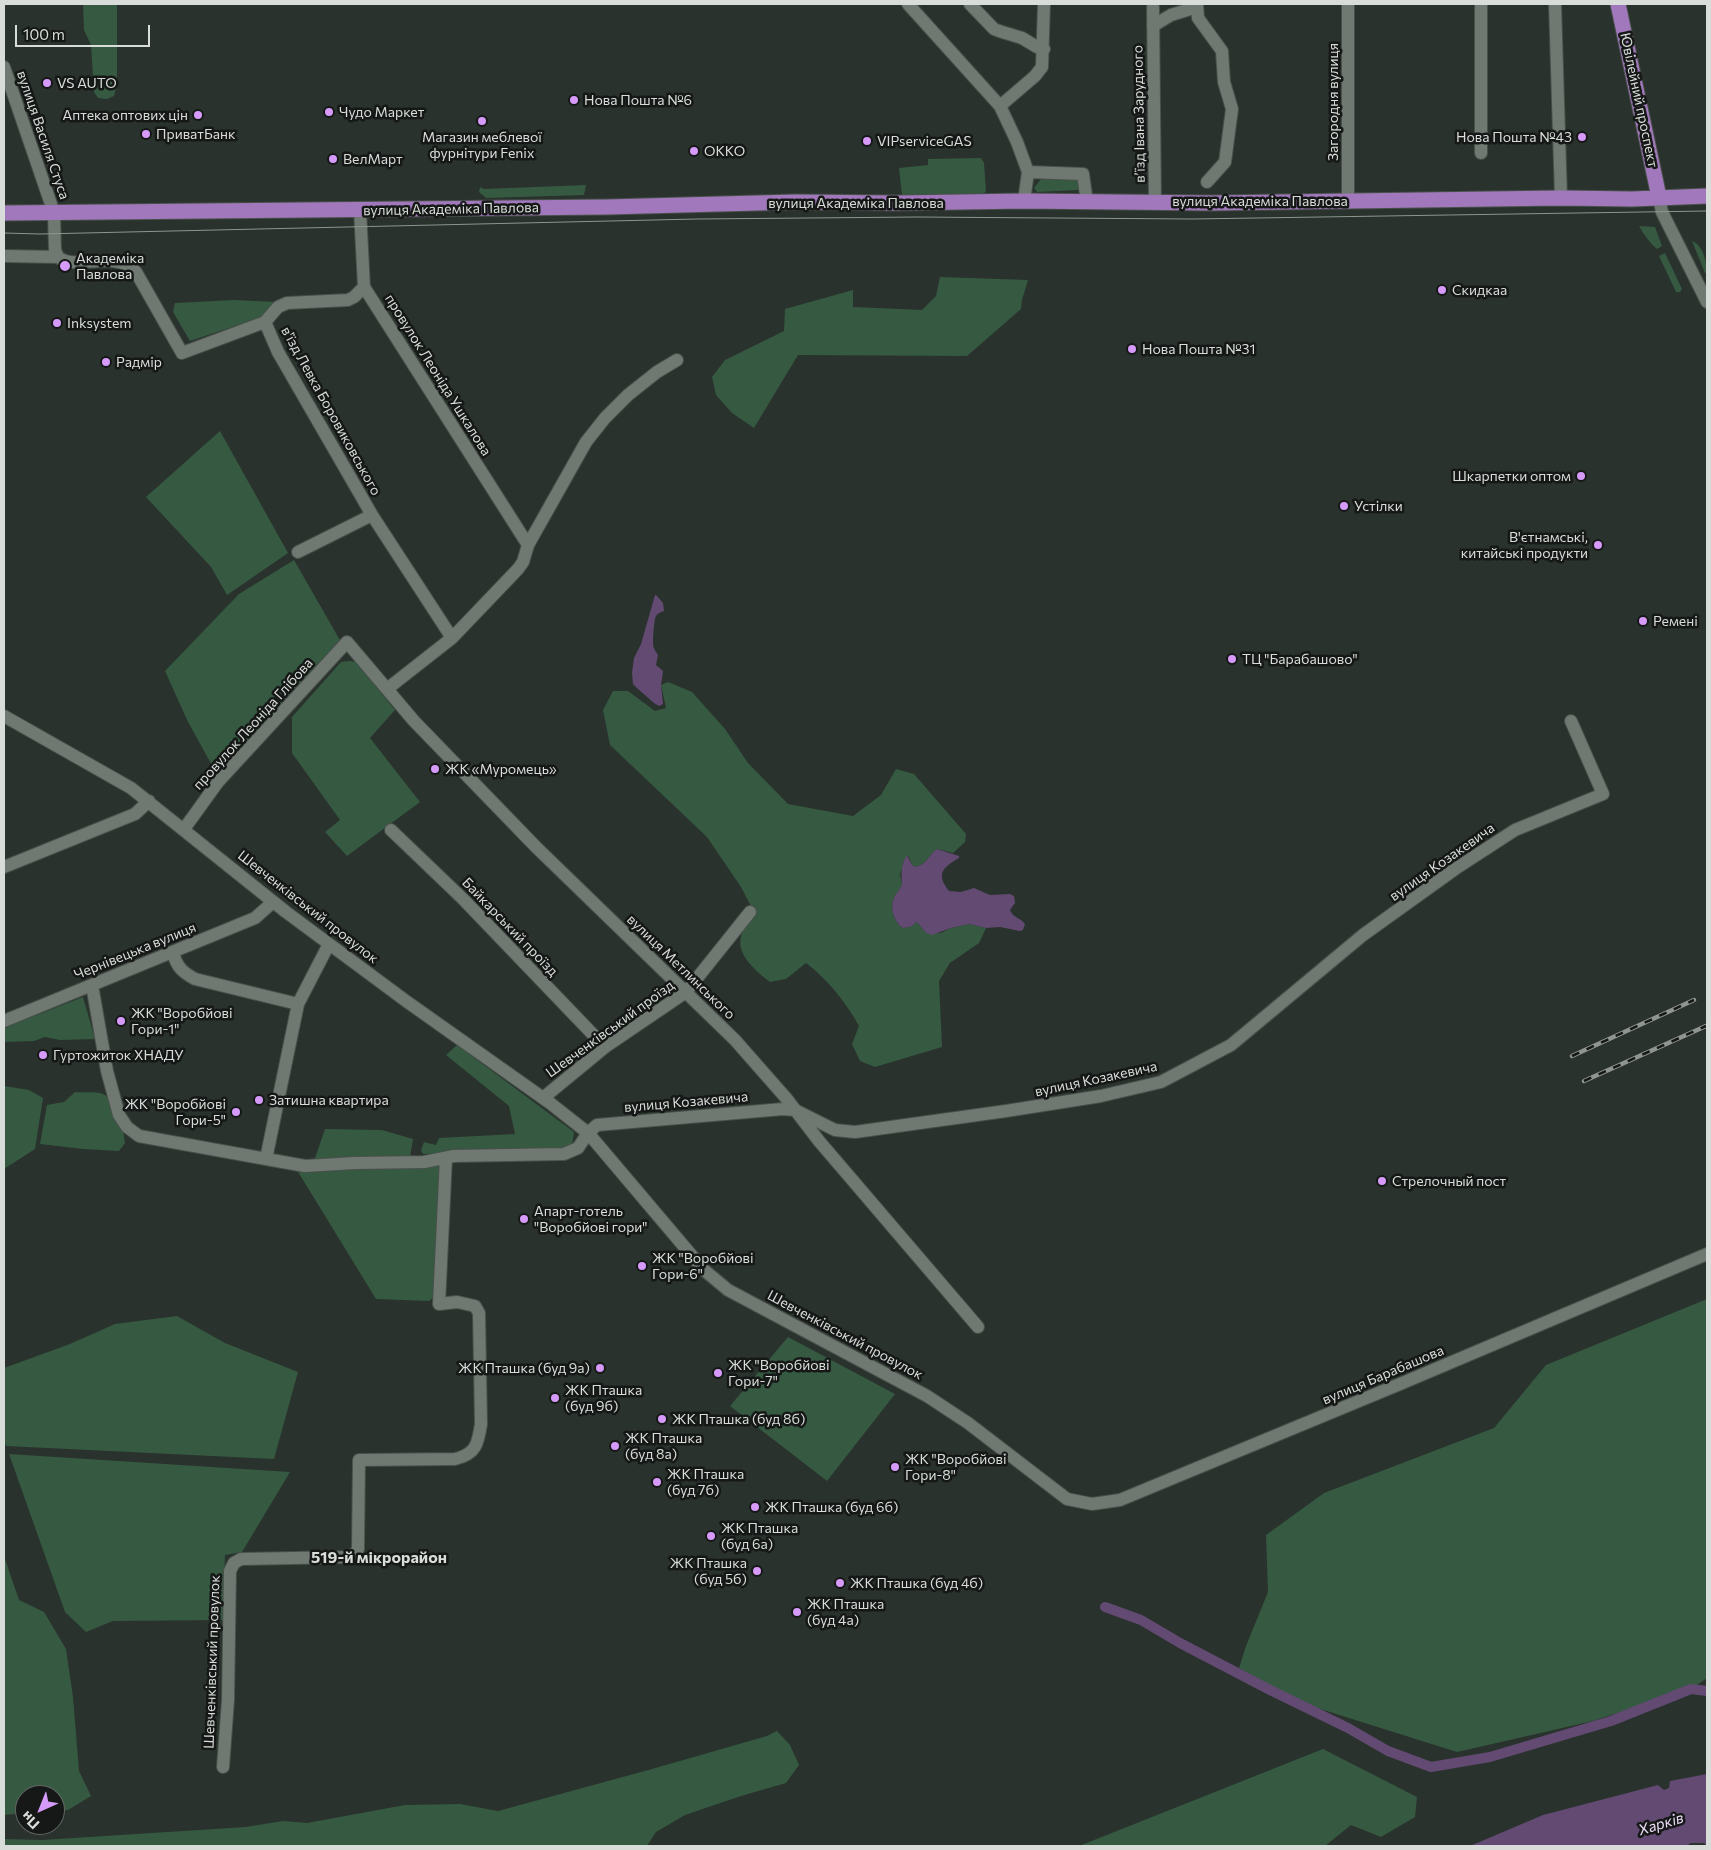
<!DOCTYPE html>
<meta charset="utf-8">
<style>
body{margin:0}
#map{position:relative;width:1711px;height:1850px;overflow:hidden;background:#29322c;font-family:Commissioner,sans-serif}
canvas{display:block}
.frame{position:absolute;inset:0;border:5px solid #d8ddd9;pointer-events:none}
.north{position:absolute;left:15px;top:1785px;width:50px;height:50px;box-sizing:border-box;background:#151816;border:1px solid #636764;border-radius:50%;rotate:224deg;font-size:14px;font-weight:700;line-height:20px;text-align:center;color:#d8ddd9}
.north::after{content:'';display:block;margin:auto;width:18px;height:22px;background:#d69bfa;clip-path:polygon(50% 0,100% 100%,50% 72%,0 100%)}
.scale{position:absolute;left:15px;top:25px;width:135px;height:22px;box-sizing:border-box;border:2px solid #d8ddd9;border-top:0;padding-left:6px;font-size:15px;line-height:18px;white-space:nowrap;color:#d8ddd9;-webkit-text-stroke:4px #151816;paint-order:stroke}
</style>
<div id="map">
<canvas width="1711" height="1850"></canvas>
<div class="frame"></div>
<div class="north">Пн</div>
<div class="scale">100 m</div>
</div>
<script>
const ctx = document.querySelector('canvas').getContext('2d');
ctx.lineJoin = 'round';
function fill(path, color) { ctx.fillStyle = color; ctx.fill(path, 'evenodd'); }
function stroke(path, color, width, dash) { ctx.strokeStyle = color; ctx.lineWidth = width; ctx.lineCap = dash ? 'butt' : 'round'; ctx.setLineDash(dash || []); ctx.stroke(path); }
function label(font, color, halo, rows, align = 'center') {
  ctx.font = font + ' Commissioner,sans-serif'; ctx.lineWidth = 5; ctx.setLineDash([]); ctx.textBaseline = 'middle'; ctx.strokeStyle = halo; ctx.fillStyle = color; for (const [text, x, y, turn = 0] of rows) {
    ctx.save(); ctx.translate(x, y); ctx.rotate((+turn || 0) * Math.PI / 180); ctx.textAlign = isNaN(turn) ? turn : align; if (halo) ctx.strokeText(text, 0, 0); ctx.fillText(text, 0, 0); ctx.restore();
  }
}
const green = new Path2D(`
 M83,4h34v80l-3,12 -7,3 -9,-1 -4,-6 -3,-47 -7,-15z
 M981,158l3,5 2,28 -3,4h-81l-3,-27 29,-3v-6z
 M1041,179l37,1 1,10 -42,2 -3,-4z
 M586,185l-2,10 -98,3 -7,-6 1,-5 4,2z
 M1639,226l16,1 7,19 -5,3c-7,-6 -13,-14 -18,-23z
 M1692,241c11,4 15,21 15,32h-2z
 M1665,253l17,36 -2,3h-4l-17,-36z
 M940,277l88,3 -6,20 -1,9 -54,47 -169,-1 -44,73 -22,-15 -16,-18 -4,-18 13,-17 59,-29 1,-22 68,-19v17l69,3 14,-14z
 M234,300l43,2 -15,15 -72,24 -17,-29 2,-9z
 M220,431l68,122 -61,42 -16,-28 -65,-70z
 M294,560l47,82 -122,136 -31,-56 -23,-51 74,-77z
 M350,661l6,1 39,48 -25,28 50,64 -73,54 -22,-24 15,-12 -48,-67v-36l49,-55z
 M668,682l24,10 33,37 23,34 40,41 65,12 28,-21 15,-26 18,5 52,60 -1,8 -12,11 -16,-4c-9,6 -9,15 -22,18l-3,-2 -4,-10 -8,19 2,10c-2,6 -5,9 -8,14 -5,10 1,25 9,30l7,-1 7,-5 8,10 16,1 10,-5 18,-4 17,4 -7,15 -29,20 -11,18 3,66 -67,20 -15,-6 -8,-17 7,-18c-14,-25 -31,-46 -53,-63l-20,16 -16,3c-13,-10 -34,-27 -29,-45 1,-8 9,-18 13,-25l-13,-25 -34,-50 -97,-92 -7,-35 10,-19h15l27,20 11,-3 -5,-23z
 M83,997l12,42 -35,1 -15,-3 -11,4 -30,1v-14z
 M457,1045l117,87 -2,14 -5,4 -144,4 -2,-4 3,-8 12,3 3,-7 76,-4 -6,-28 -63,-51z
 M4,1086l25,4 14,8 -8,51 -31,20z
 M75,1092c8,1 20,-1 28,2 16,7 20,33 22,49l-6,8 -36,-2 -43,-5 7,-39 17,-3z
 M325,1129l57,1 31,9 -3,18 -96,4z
 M443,1161l-8,135 -6,5 -53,-2 -81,-132z
 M1707,1299v379l-16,11 -98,32 -136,31 -159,-50 -59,-34 7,-22 22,-54 -2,-57 58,-42 170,-65 52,-63z
 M177,1316l48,27 73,29 -24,87 -268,-13 -2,-4v-74l66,-24 45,-20z
 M788,1337l107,57 -68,87 -97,-75z
 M9,1454l281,18 -48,80 -17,3 -2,65 -110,1 -27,11 -21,-20z
 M4,1556l15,44 25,12 22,37 7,48 6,74 12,25 -23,14 -13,1v-16h-30v18l-21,2z
 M777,1731l13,14 9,20 -13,18 -45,13 -56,19 -29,17 -9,14h-643v-7l38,1 204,-13 37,-6 24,2 98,-18 55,-1 38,7 154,-42 115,-33z
 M1323,1749l94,48 -2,20 -34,20 -30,-12 -26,21h-246z`);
const water = new Path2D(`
 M655,595l2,1 6,7 1,8c-4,1 -8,3 -9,8 -1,5 -3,25 -1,29 1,3 3,5 4,7l-2,10 7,6 -2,14 2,19 -4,2 -5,-3 -16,-14 -5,-5 -1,-11 2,-15 7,-14z
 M937,849l22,7v2c-17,10 -23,16 -10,33l12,1 13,-4 16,7 20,-1 4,2 1,7 -5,7c2,7 11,8 15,14l-2,6 -3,1 -20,-4 -14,1 -17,-4 -18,4 -19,7 -7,-3 -8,-10 -7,5 -7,1c-8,-5 -14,-20 -9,-30 2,-5 6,-8 8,-14 -1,-11 -1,-19 5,-29l5,10 3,2c13,-3 13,-12 22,-18z
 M1707,1774v72l-3,-3h-13l-5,3h-216l73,-31 115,-30 6,5 5,-2 1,-7z`);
const canal = new Path2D(`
 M1105,1607l36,13 39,23 90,47 78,38 40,23 43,16 59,-10 121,-36 80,-32 16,2`);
const minor = new Path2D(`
 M908,4l92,102 17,36 11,30 -4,29
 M970,4l24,25 5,2 23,7 15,9 7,2
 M1197,4l1,14 24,33 2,31 8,27 -7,53 -18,20
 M1555,4l6,194
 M1153,7l2,195
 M1153,26l18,-11 26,-8
 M4,67l50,146 1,37 3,7c18,15 56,-9 78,15l46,81 83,-31 13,-15 9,-4 61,-3 6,-3 10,-10
 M1000,106l35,-30 7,-9 2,-63
 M1481,153v-149
 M1028,172l55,2 4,28
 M1659,197l3,15 45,90
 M1348,201v-197
 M360,210l4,77 164,258
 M4,256l54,1
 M265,322l13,30 94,163 80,123
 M298,552l74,-37
 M387,689l65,-51 66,-69 5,-7 5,-17 58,-103 19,-24 23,-23 29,-23 20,-12
 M4,716l127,72 155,124 120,89 144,102 38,30 116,137 24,20 199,106 41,27 99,76 25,5 28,-4 280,-116 307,-130
 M184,829l34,-47 129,-140 67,79 122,126 199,193 51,58 33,43 159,186
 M391,830l72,69 142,148
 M4,867l131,-53 14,-13
 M173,953c4,14 9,19 22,26l103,25
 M92,985l15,86 12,44 8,12 12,9 166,30 50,-3 69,-1 30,-6 110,-2 14,-6 10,-15 9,-8 186,-16 12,1 40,20 20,2 151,-21 95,-15 60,-14 70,-37 132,-110 92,-66 60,-39 88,-36 -32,-73
 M4,1021l251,-103 18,-16
 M543,1098l62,-51 81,-55 64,-80
 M266,1159l32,-155 31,-60
 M223,1767l5,-67 2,-129 4,-8 7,-4 107,-2 8,-4 2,-4 1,-89 96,-1c21,-5 23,-15 26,-35l-2,-111 -4,-7 -18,-4 -18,2 7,-146`);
const major = new Path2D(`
 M1618,4l41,193
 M4,213l603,-6 188,-5 102,1 127,-2 187,2 350,-5 71,1 75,-3`);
const tram = new Path2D(`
 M4,233l36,1 657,-15 220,-2 275,2 515,-8`);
const rail = new Path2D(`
 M1572,1056l122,-56
 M1584,1081l122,-55`);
const markers = [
 [47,83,5,"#d69bfa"],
 [574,100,5,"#d69bfa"],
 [329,112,5,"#d69bfa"],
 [198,115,5,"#d69bfa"],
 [482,121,5,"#d69bfa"],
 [146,134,5,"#d69bfa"],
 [1582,137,5,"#d69bfa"],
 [867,141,5,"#d69bfa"],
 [694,151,5,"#d69bfa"],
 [333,159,5,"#d69bfa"],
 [65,266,6,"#d69bfa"],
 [1442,290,5,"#d69bfa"],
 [57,323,5,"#d69bfa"],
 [1132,349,5,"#d69bfa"],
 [106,362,5,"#d69bfa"],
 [1581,476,5,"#d69bfa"],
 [1344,506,5,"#d69bfa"],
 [1598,545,5,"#d69bfa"],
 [1643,621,5,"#d69bfa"],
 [1232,659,5,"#d69bfa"],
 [435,769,5,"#d69bfa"],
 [121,1021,5,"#d69bfa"],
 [43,1055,5,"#d69bfa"],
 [259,1100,5,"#d69bfa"],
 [236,1112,5,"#d69bfa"],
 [1382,1181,5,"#d69bfa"],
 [524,1219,5,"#d69bfa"],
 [642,1266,5,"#d69bfa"],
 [600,1368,5,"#d69bfa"],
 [718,1373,5,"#d69bfa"],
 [555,1398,5,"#d69bfa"],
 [662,1419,5,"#d69bfa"],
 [615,1446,5,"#d69bfa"],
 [895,1467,5,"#d69bfa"],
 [657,1482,5,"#d69bfa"],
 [755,1507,5,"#d69bfa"],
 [711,1536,5,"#d69bfa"],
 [757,1571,5,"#d69bfa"],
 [840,1583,5,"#d69bfa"],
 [797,1612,5,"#d69bfa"]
];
const poiNames = [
 ["VS AUTO",57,83],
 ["Нова Пошта №6",584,100],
 ["Чудо Маркет",339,112],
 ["Аптека оптових цін",188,115,"right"],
 ["ПриватБанк",156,134],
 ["Магазин меблевої",482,137,"center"],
 ["фурнітури Fenix",482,153,"center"],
 ["Нова Пошта №43",1572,137,"right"],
 ["VIPserviceGAS",877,141],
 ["ОККО",704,151],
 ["ВелМарт",343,159],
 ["Академіка",76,258],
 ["Павлова",76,274],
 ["Скидкаа",1452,290],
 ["Inksystem",67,323],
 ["Нова Пошта №31",1142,349],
 ["Радмір",116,362],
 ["Шкарпетки оптом",1571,476,"right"],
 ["Устілки",1354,506],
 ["В'єтнамські,",1588,537,"right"],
 ["китайські продукти",1588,553,"right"],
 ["Ремені",1653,621],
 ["ТЦ \"Барабашово\"",1242,659],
 ["ЖК «Муромець»",445,769],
 ["ЖК \"Воробйові",131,1013],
 ["Гори-1\"",131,1029],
 ["Гуртожиток ХНАДУ",53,1055],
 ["Затишна квартира",269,1100],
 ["ЖК \"Воробйові",226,1104,"right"],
 ["Гори-5\"",226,1120,"right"],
 ["Стрелочный пост",1392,1181],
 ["Апарт-готель",534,1211],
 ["\"Воробйові гори\"",534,1227],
 ["ЖК \"Воробйові",652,1258],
 ["Гори-6\"",652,1274],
 ["ЖК \"Воробйові",728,1365],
 ["Гори-7\"",728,1381],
 ["ЖК Пташка (буд 9а)",590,1368,"right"],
 ["ЖК Пташка",565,1390],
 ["(буд 9б)",565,1406],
 ["ЖК Пташка (буд 8б)",672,1419],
 ["ЖК Пташка",625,1438],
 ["(буд 8а)",625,1454],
 ["ЖК \"Воробйові",905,1459],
 ["Гори-8\"",905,1475],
 ["ЖК Пташка",667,1474],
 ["(буд 7б)",667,1490],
 ["ЖК Пташка (буд 6б)",765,1507],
 ["ЖК Пташка",721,1528],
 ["(буд 6а)",721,1544],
 ["ЖК Пташка",747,1563,"right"],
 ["(буд 5б)",747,1579,"right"],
 ["ЖК Пташка (буд 4б)",850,1583],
 ["ЖК Пташка",807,1604],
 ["(буд 4а)",807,1620]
];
const streetNames = [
 ["Ювілейний проспект",1639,100,78],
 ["Загородня вулиця",1333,102,-90],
 ["в’їзд Івана Зарудного",1139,114,-91],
 ["вулиця Василя Стуса",43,135,71],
 ["вулиця Академіка Павлова",1260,201],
 ["вулиця Академіка Павлова",856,203],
 ["вулиця Академіка Павлова",451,209,-1],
 ["провулок Леоніда Ушкалова",438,375,58],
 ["в'їзд Левка Боровиковського",331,411,61],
 ["провулок Леоніда Глібова",253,724,-48],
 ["вулиця Козакевича",1442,862,-35],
 ["Шевченківський провулок",308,907,38],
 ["Байкарський проїзд",510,927,46],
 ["Чернівецька вулиця",135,951,-22],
 ["вулиця Метлинського",681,967,44],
 ["Шевченківський проїзд",610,1029,-36],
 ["вулиця Козакевича",1096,1079,-12],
 ["вулиця Козакевича",686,1102,-5],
 ["Шевченківський провулок",845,1335,28],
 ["вулиця Барабашова",1383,1375,-23],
 ["Шевченківський провулок",212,1662,-88]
];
const waterNames = [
 ["Харків",1661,1824,-17]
];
const quarterNames = [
 ["519-й мікрорайон",379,1558]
];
fill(green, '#365942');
fill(water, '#624a72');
stroke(canal, '#624a72', 10);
stroke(minor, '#49504b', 14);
stroke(major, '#49504b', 17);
stroke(minor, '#6f7972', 12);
stroke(major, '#a078bb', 15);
stroke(tram, '#8f9590', 1);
stroke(rail, '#8f9590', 4.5);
stroke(rail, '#151816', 2.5, [8]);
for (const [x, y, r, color] of markers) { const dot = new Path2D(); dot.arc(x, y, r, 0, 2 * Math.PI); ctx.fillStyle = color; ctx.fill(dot); stroke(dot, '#151816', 2); }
label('14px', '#d8ddd9', '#151816', poiNames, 'left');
label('14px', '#d8ddd9', '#151816', streetNames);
label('italic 15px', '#ebdbf6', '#151816', waterNames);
label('bold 16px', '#d8ddd9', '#151816', quarterNames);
</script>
